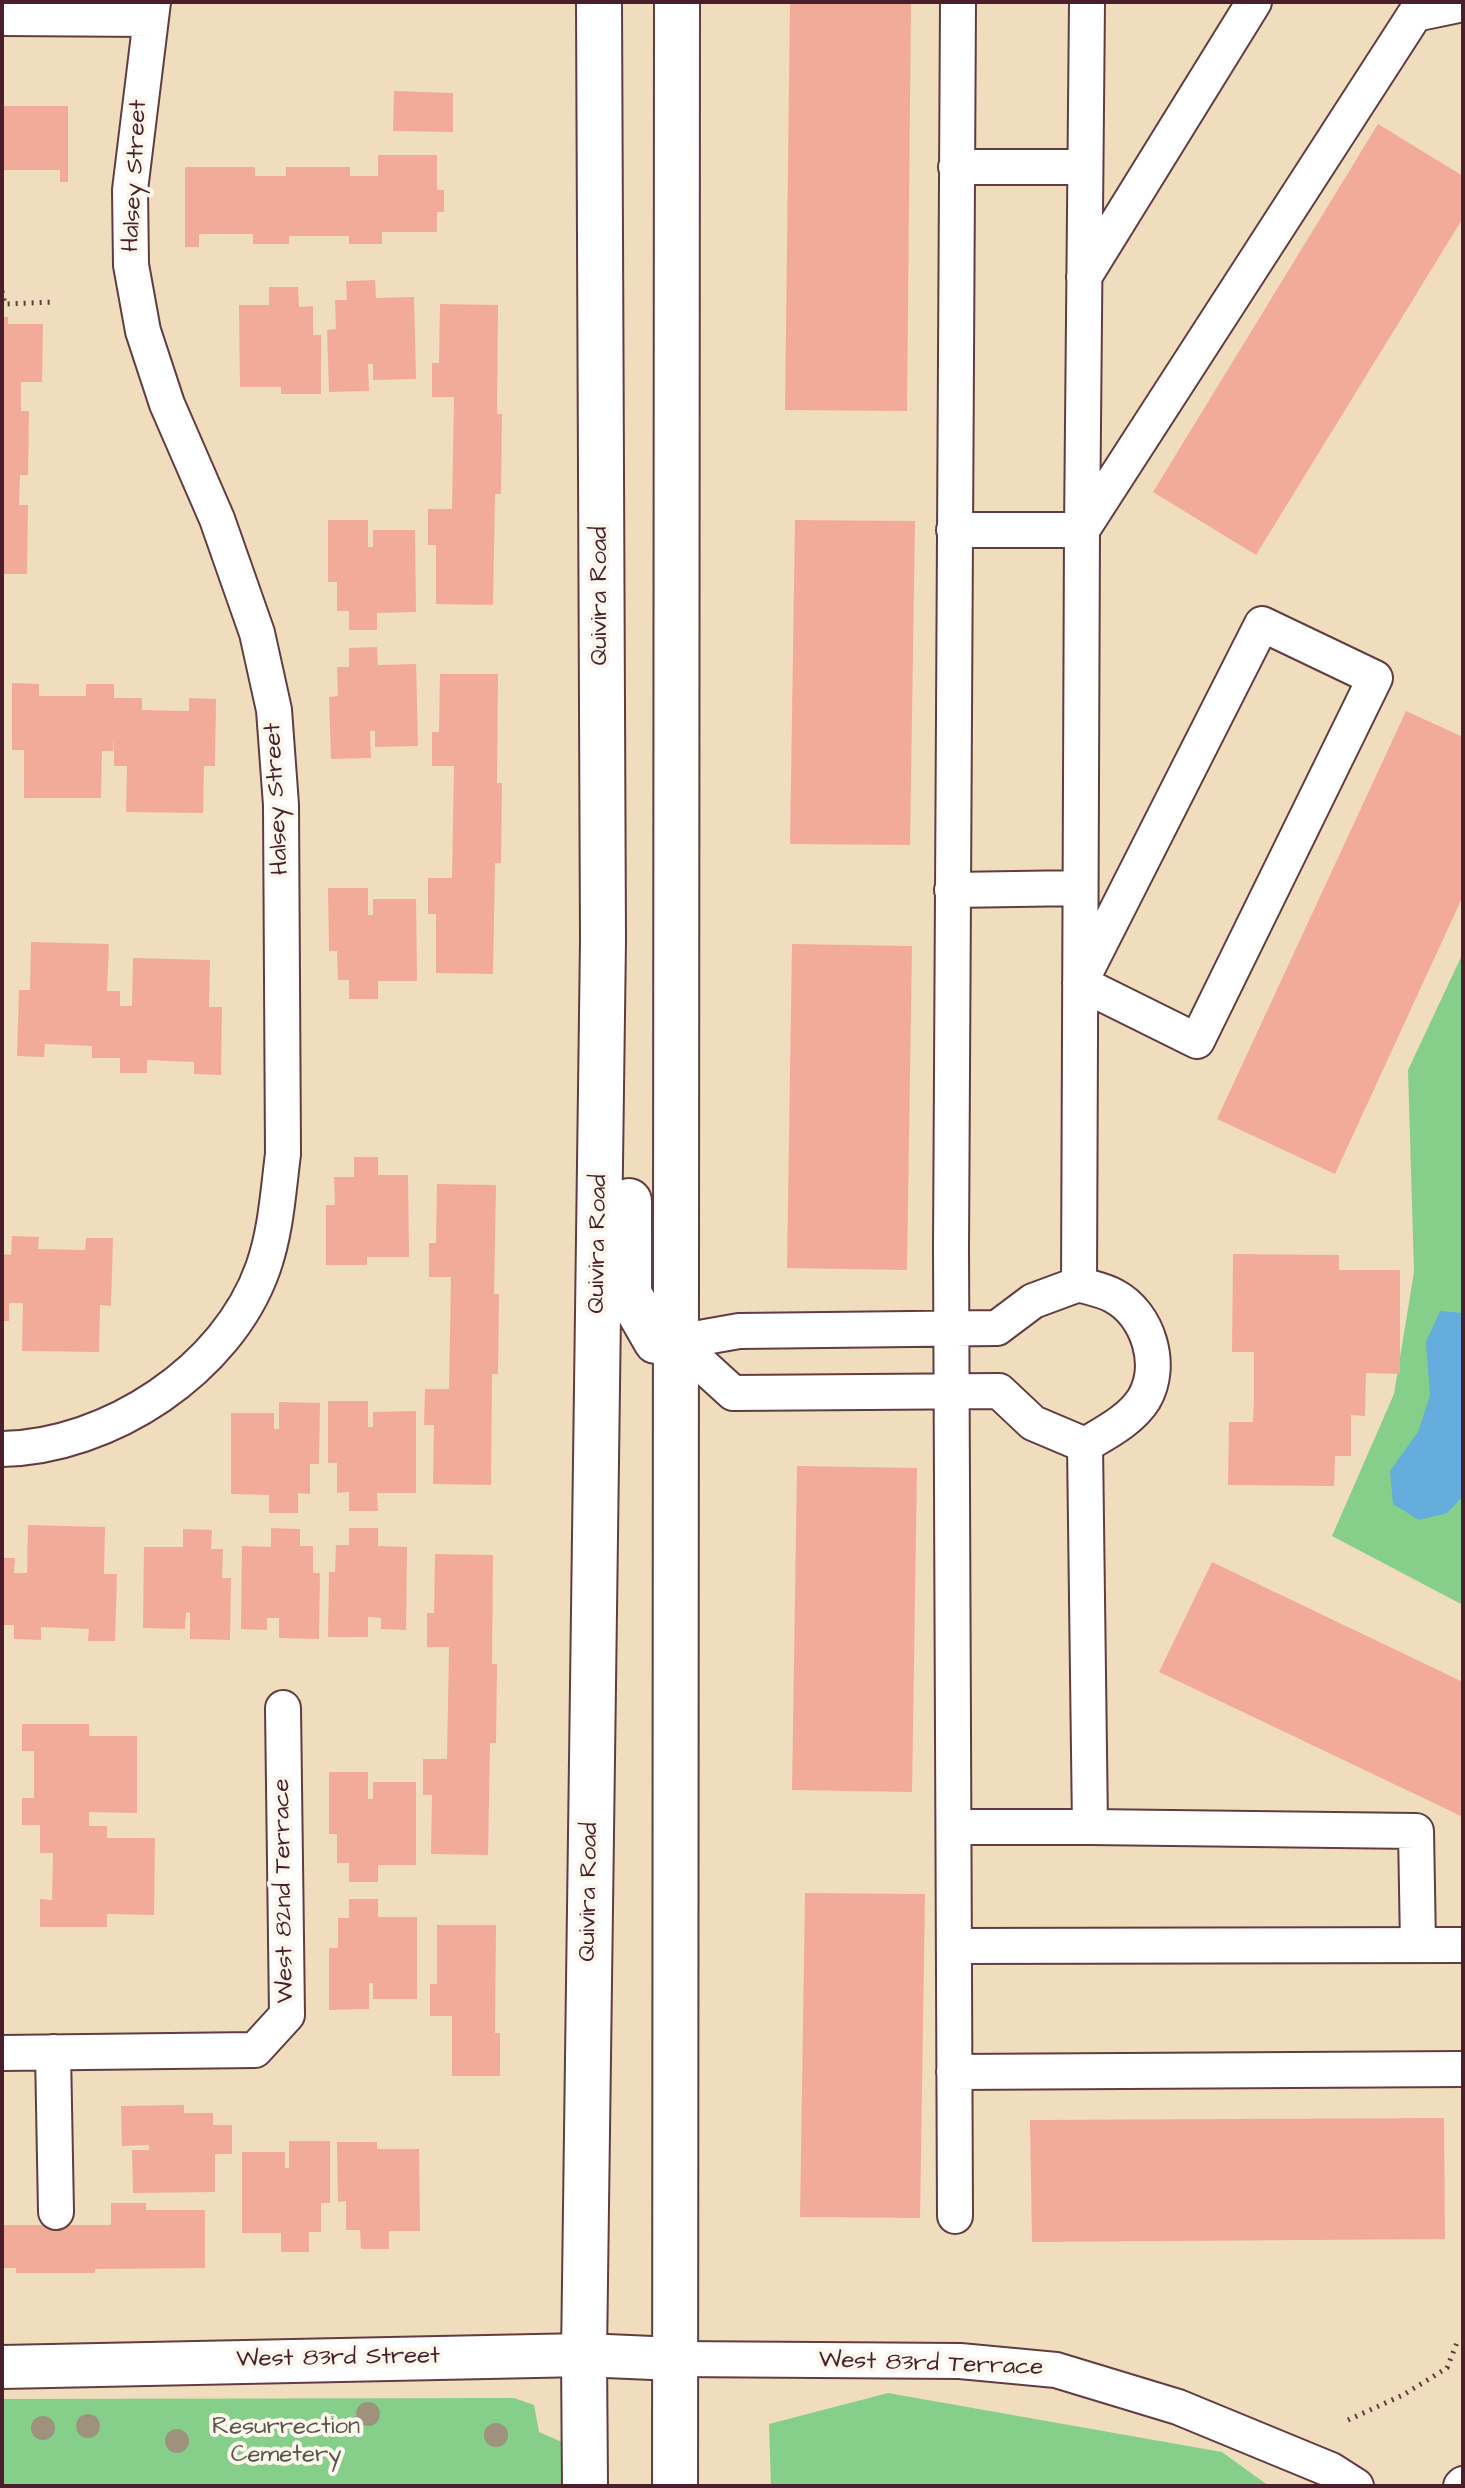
<!DOCTYPE html>
<style>
body{margin:0}
#map{position:relative;width:1465px;height:2488px;overflow:hidden;background:#f0ddbd;font-family:"Architects Daughter",sans-serif}
canvas{display:block}
.frame{position:absolute;inset:0;border:4px solid #4a1f2b;pointer-events:none}
</style>
<div id="map">
<canvas width="1465" height="2488"></canvas>
<div class="frame"></div>
</div>
<script>
const ctx = document.querySelector('canvas').getContext('2d');
ctx.lineJoin = 'round';
function fill(path, color) { ctx.fillStyle = color; ctx.fill(path, 'evenodd'); }
function stroke(path, color, width, dash) { ctx.strokeStyle = color; ctx.lineWidth = width; ctx.lineCap = dash ? 'butt' : 'round'; ctx.setLineDash(dash || []); ctx.stroke(path); }
function label(font, color, halo, rows, align = 'center') {
  ctx.font = font + ' "Architects Daughter",sans-serif'; ctx.lineWidth = 8; ctx.setLineDash([]); ctx.textBaseline = 'middle'; ctx.strokeStyle = halo; ctx.fillStyle = color; for (const [text, x, y, turn = 0] of rows) {
    ctx.save(); ctx.translate(x, y); ctx.rotate((+turn || 0) * Math.PI / 180); ctx.textAlign = isNaN(turn) ? turn : align; if (halo) ctx.strokeText(text, 0, 0); ctx.fillText(text, 0, 0); ctx.restore();
  }
}
const green = new Path2D(`
 M1463,953v652l-131,-69 62,-142 20,-122 -6,-202z
 M888,2393l334,59 47,34h-498l-2,-62z
 M514,2398l20,7 5,27 30,13 1,41h-568v-87z`);
const water = new Path2D(`
 M1440,1311l23,2v183l-16,17 -28,7 -26,-16 -3,-33 28,-39 12,-37 -4,-53z`);
const building = new Path2D(`
 M790,2h121l-4,409 -122,-1z
 M394,91l59,2v39l-60,-1z
 M2,106h66v76h-8v-12h-58z
 M1378,124l85,52v42l-207,337 -103,-63z
 M378,155h59v35h7v22h-7v20h-55v12h-33v-8h-60v8h-36v-10h-54v13h-14v-80h70v9h31v-9h64v9h28z
 M375,280l1,18 38,-1 2,82 -43,1v-16h-5l1,27 -40,1 -2,-62 9,-1 -1,-29h12l-1,-19z
 M269,287h29l1,20 14,-1v29h8v59h-40v-7h-41l-1,-82h30z
 M440,304l58,1 -1,109h5l-1,80h-6l-2,111 -57,-1v-59h-8v-36h24l2,-112h-22v-34h7z
 M2,317h6v7h35l-1,58h-21v29h8l-1,64h-8l-1,30h9l-1,69h-25z
 M328,520h40v27h5v-17h42l1,82 -39,1v17h-28v-19h-12v-29h-9z
 M795,520l120,1 -5,324 -120,-1z
 M377,647l1,18 38,-1 2,82 -43,1v-16h-5l1,27 -40,1 -2,-62 9,-1 -1,-29h12v-19z
 M440,674h58l-1,109h5l-1,80h-6l-2,111 -57,-1v-59h-8v-36h24l2,-112h-22v-34h7z
 M12,683l27,1v12h47v-12h28v14h28v12l47,1v-13l27,1 -1,67h-11l-1,47 -77,-1 1,-46h-13v-27l-1,12h-11l-1,47h-77v-48h-12z
 M1406,711l57,26v159l-128,278 -118,-55z
 M328,888h40v27h5v-16h43l1,82h-39v18h-29v-19h-11l-1,-29h-8z
 M31,942l78,2 -2,47h13v15h12l1,-48 77,2 -1,47h13l-1,68 -27,-1v-12l-47,-2v13h-27v-15h-28v-12l-47,-2 -1,13 -27,-1 2,-66h11z
 M792,944l120,2 -5,324 -120,-2z
 M354,1157h24v18h30l1,82h-42v8h-41v-60h9l-1,-28h20z
 M437,1184l59,1 -2,109h5l-1,80h-6l-1,111 -58,-1 1,-59h-10l1,-36h24l2,-112h-22v-34h7z
 M12,1236l27,1 -1,12 47,1 1,-12h27l-2,68 -11,-1 -1,47 -77,-1 1,-48h-14v18h-7v-67l9,1z
 M1233,1254l106,1v15h61v104l-34,-1 -1,43 -14,-1v41h-16l-1,30 -106,-1 1,-63h24l1,-24v-46h-22z
 M328,1401h40v26h5v-15l43,-1v82h-39l1,18h-29v-19l-12,1v-30h-9z
 M279,1402l41,1 -1,61h-9v30l-12,-1v20h-29v-18l-38,-1v-81h43v16h5z
 M797,1466l120,2 -5,324 -120,-2z
 M28,1525l77,2 -1,47h13l-2,67h-27l1,-12 -48,-2v13l-27,-1v-14h-12v-67h13l-1,15h13z
 M271,1528l29,1v17h13v27h7l-1,66 -40,-1v-20h-12v12l-26,-1 1,-83 29,1z
 M349,1528h29v18l29,1 -1,83 -25,-1v-11l-13,-1v20h-40l1,-65h6l1,-27h13z
 M183,1529l29,1 -1,19h12l-1,29h9l-1,62 -40,-1v-26l-4,-1 -1,17 -42,-1 1,-81h39z
 M435,1554l58,1 -1,109h5l-1,79h-6l-2,112 -57,-1 1,-59h-9v-36h24l2,-112h-22v-34h7z
 M1212,1562l251,120v135l-304,-145z
 M22,1724h67v12h48v77l-48,-1v14h18v12h48l-1,77 -47,-1v13h-67v-28l12,1 1,-47h-13v-28h-18v-27h12v-47h-12z
 M329,1772h39v27h5v-17h43v83h-38v17h-29v-19h-12v-29h-8z
 M805,1893l120,1 -5,324 -120,-1z
 M349,1899h29v18h39v82h-44v-16h-4v26l-40,1v-62h9v-30h11z
 M437,1925h59l-1,108h5v43h-48v-60h-22v-32h7z
 M184,2105v8h29v12h19v29h-17v38l-82,1 -1,-43h17v-5l-27,1 -1,-40z
 M1444,2118l1,121 -413,3 -2,-122z
 M289,2141h41v62h-9v29h-12v20h-28v-19h-39v-81h43v16h4z
 M337,2142h40v7h42l1,82h-31v18h-28l-1,-19h-14v-29l-8,1z
 M111,2203h35v7h59v58l-110,1v4h-79v-5h-14v-43h109z`);
const path = new Path2D(`
 M2,291l3,13 50,-2
 M1348,2420l55,-25 44,-27 11,-28`);
const minor = new Path2D(`
 M2,18l149,1
 M956,167h129
 M1084,277l170,-275
 M954,530h128l-3,754
 M1082,530l333,-516 48,-10
 M1082,530l5,-528
 M1262,624l113,54 -178,363 -117,-58z
 M952,890l128,-2
 M1079,1284c11,4 25,6 35,12 34,18 50,69 30,103 -13,21 -39,34 -59,46l-52,-22 -34,-32 -266,2 -56,-51 62,-11 258,-3 36,-27z
 M2,1449c107,-2 225,-79 261,-181 13,-37 15,-75 20,-114l-2,-349 -7,-95 -17,-77 -40,-114 -50,-115 -24,-73 -12,-66 -1,-75 23,-188
 M955,1827h135l-5,-382
 M1090,1827l326,4 2,114
 M954,1946l509,-1
 M53,2052l3,160
 M2,2053l253,-3 32,-35 -4,-307
 M954,2072l509,-3
 M955,2216l-4,-970 7,-1244
 M675,2359l285,2 96,9 122,37 153,63 25,16
 M1461,2486l2,-2`);
const tertiary = new Path2D(`
 M2,2367l582,-12 91,4`);
const primary = new Path2D(`
 M629,1201v93l27,47 21,1
 M585,2486l-1,-131 19,-1415 -4,-938
 M675,2486l2,-2484`);
const trees = [
 [368,2414],
 [88,2426],
 [43,2428],
 [496,2435],
 [177,2441]
];
const streetNames = [
 ["Halsey Street",136,176,-87],
 ["Quivira Road",601,596,-90],
 ["Halsey Street",278,799,-93],
 ["Quivira Road",599,1244,-89],
 ["West 82nd Terrace",285,1891,-91],
 ["Quivira Road",590,1892,-89],
 ["West 83rd Street",338,2359,-1],
 ["West 83rd Terrace",931,2365,2]
];
const parkNames = [
 ["Resurrection",286,2428],
 ["Cemetery",286,2456]
];
fill(green, '#86cf8b');
fill(water, '#64addc');
fill(building, '#f3ab99');
stroke(minor, '#633c41', 38);
stroke(tertiary, '#633c41', 46);
stroke(primary, '#633c41', 48);
stroke(path, '#633c41', 5, [2, 6]);
stroke(minor, '#fff', 34);
stroke(tertiary, '#fff', 42);
stroke(primary, '#fff', 44);
ctx.fillStyle = '#9f927d';
for (const [x, y] of trees) { ctx.beginPath(); ctx.arc(x, y, 12, 0, 2 * Math.PI); ctx.fill(); }
label('24px', '#4a1f2b', '#fbf7ec', streetNames);
label('24px', '#5c5448', '#fbf7ec', parkNames);
</script>
